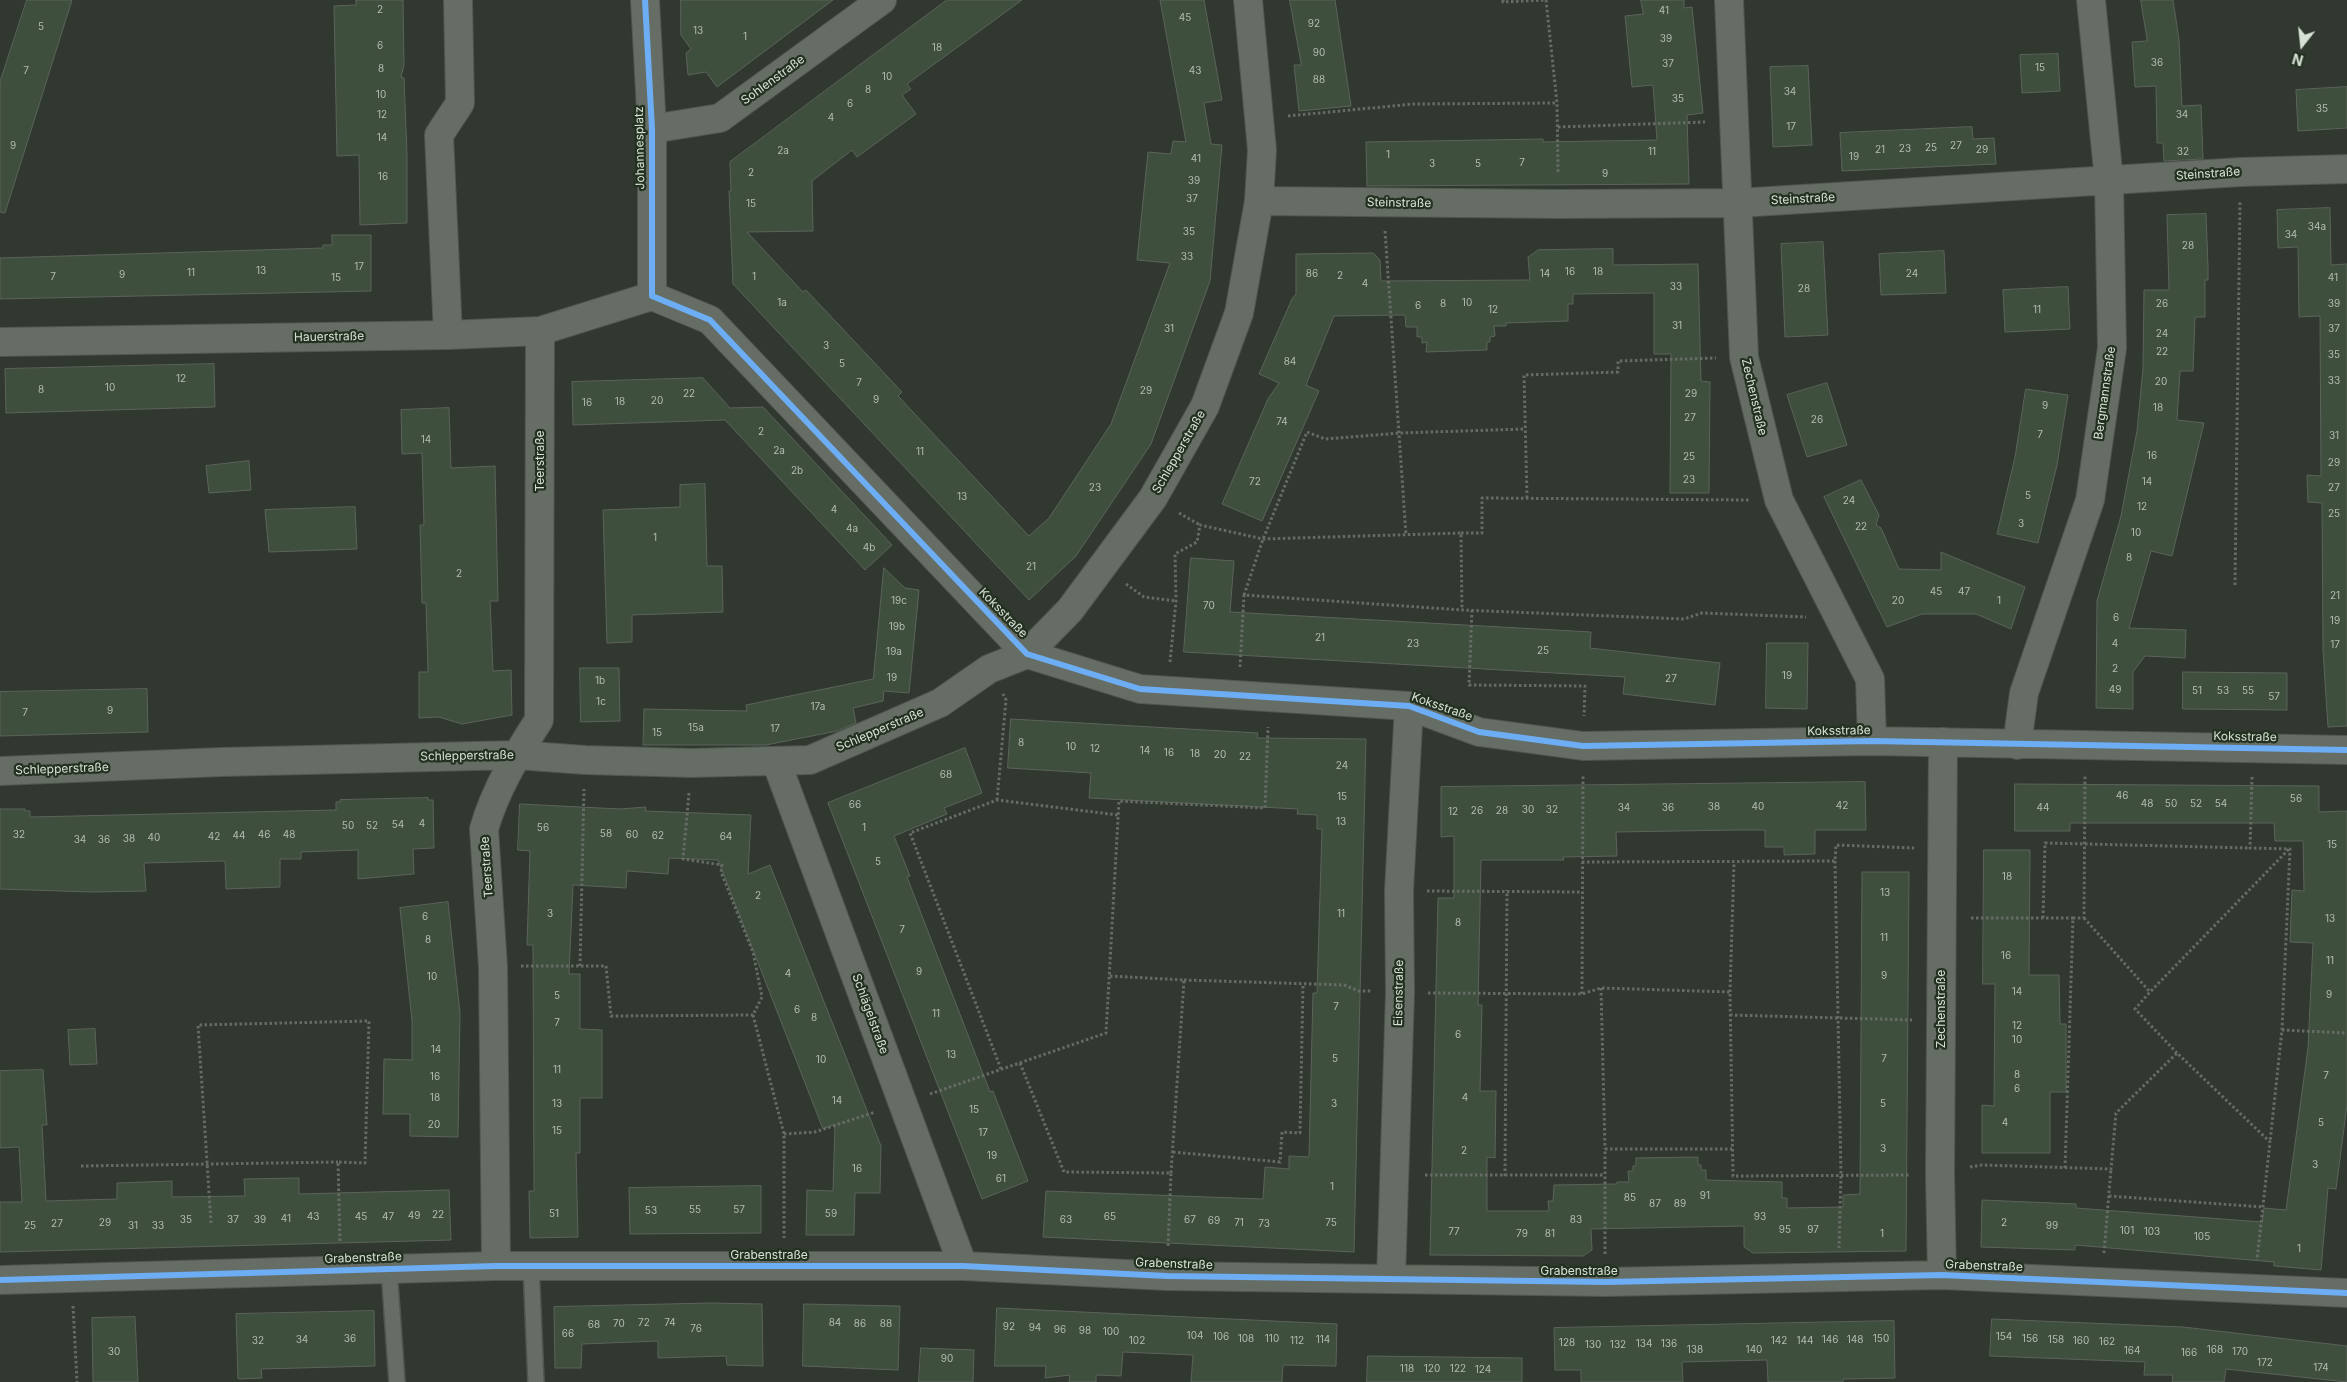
<!DOCTYPE html>
<meta charset="utf-8">
<style>
body{margin:0}
#map{position:relative;width:2347px;height:1382px;overflow:hidden;background:#30382f;font-family:Inter,sans-serif}
canvas{display:block}
.north{position:absolute;left:2277px;top:20px;width:50px;height:50px;-webkit-text-stroke:4px #233121;paint-order:stroke;rotate:196deg;font-size:14px;font-weight:700;line-height:20px;text-align:center;color:#d8e1d6}
.north::after{content:'';display:block;margin:auto;width:18px;height:22px;background:#d8e1d6;clip-path:polygon(50% 0,100% 100%,50% 72%,0 100%)}
</style>
<div id="map">
<canvas width="2347" height="1382"></canvas>
<div class="north">N</div>
</div>
<script>
const ctx = document.querySelector('canvas').getContext('2d');
ctx.lineJoin = 'round';
function fill(path, color) { ctx.fillStyle = color; ctx.fill(path, 'evenodd'); }
function stroke(path, color, width, dash) { ctx.strokeStyle = color; ctx.lineWidth = width; ctx.lineCap = dash ? 'butt' : 'round'; ctx.setLineDash(dash || []); ctx.stroke(path); }
function label(font, color, halo, rows, align = 'center') {
  ctx.font = font + ' Inter,sans-serif'; ctx.lineWidth = 4.5; ctx.setLineDash([]); ctx.textBaseline = 'middle'; ctx.strokeStyle = halo; ctx.fillStyle = color; for (const [text, x, y, turn = 0] of rows) {
    ctx.save(); ctx.translate(x, y); ctx.rotate((+turn || 0) * Math.PI / 180); ctx.textAlign = isNaN(turn) ? turn : align; if (halo) ctx.strokeText(text, 0, 0); ctx.fillText(text, 0, 0); ctx.restore();
  }
}
const building = new Path2D(`
 M27,0h45l-67,213 -5,-1v-130z
 M356,0h47l1,65 -3,12 3,1 3,77v68l-47,2 -1,-70 -22,1 -3,-150 22,-1z
 M681,0h152l-116,87 -11,-15 -18,3 -2,-22 5,-4 -10,-14z
 M947,0h75l-115,84 4,5 -9,6 14,19 -59,43 -5,-7 -40,31 1,50 -66,1 56,60 3,-2 96,102 -4,4 131,140 20,-18 62,-94 59,-161 -33,-3 11,-108 23,2 2,-13 13,1 -26,-142h44l18,100 -18,3 7,41 11,1 -12,136 -59,163 -75,112 -47,44 -296,-316 -4,-93h2l-1,-29z
 M1290,0h45l16,106 -52,5 -5,-46h7z
 M1641,0h43v8l8,-1 11,106 -16,2 2,69 -322,2 -1,-44 177,-3v3l114,-2 -4,-55 -21,2 -7,-71 18,-2z
 M2141,0h32l6,40 3,66 19,-1 2,54 -39,2 -1,-18h-6l-1,-57 -21,1 -3,-45 15,-1z
 M2058,54l2,37 -38,2 -2,-38z
 M1808,66l4,79 -39,2 -3,-80z
 M2347,87v41l-49,3 -2,-41z
 M1972,127l1,12 21,-1 2,26 -154,7 -2,-38z
 M2330,208l1,57 16,-1v462l-19,1 -5,-77 -1,-147 -14,-1 -1,-27 14,1 -1,-160 -21,1 -1,-70 -20,1 -1,-38z
 M2206,214l2,53v13h-3v37h-10l-2,54h-13l-3,49 27,3 -32,133 -21,-5 -22,77 57,2 -1,28 -40,-2 -12,16v37l-37,-1 1,-107 24,-85 16,-85 6,-63 1,-78h25l-2,-75z
 M332,235h39v56l-371,8v-41l323,-10v-3h9z
 M1823,242l5,93 -43,2 -4,-93z
 M1613,249v16l85,-1 3,117 9,1 -1,111h-39l1,-139h-17v-61l-81,1v10h-5v17l-62,2v3h-12l1,10 -5,1v5h-3v8l-61,2 1,-10 -5,1v-6h-5v-10h-11l-1,-12 -71,1 -28,69 13,6 -57,130 -40,-17 46,-105 11,-16 -20,-9 33,-75 4,-5v-40l77,-1 7,7 1,21 149,-1 -2,-23 10,-7z
 M1944,251l2,42 -65,2 -2,-41z
 M2068,287l2,42 -65,3 -2,-42z
 M214,364l1,43 -209,6 -1,-44z
 M703,378l27,30 33,-1 129,138 -27,25 -140,-150 -152,5 -1,-43z
 M1827,383l20,62 -40,12 -20,-62z
 M2026,389l42,6 -11,70 -19,78 -41,-9 18,-77z
 M449,408l2,60 44,-2 3,135h-8l3,70 18,-1 1,45 -50,9 -23,-7 -20,1v-46h9l-2,-69h-4l-2,-78h4l-2,-72 -20,1 -1,-44z
 M249,461l2,29 -42,3 -3,-27z
 M1861,480l18,35 -3,10 5,3 18,41 42,1v-18l84,35 -14,42 -35,-15h-54l-35,13 -63,-130z
 M705,484l2,82h15l1,46 -91,3v27l-25,1 -4,-133 77,-3v-22z
 M355,507l2,42 -88,3 -4,-42z
 M1191,558l43,3 -4,51 361,20 -1,16 130,15 -5,42 -92,-11 2,-17 -441,-25z
 M884,568l21,20 14,2 -10,103 -25,-2 -1,10 -30,7 3,15 -19,8 -71,14h-123l1,-36 103,2 -1,-6 127,-26z
 M1767,643h41l-1,66 -41,-1z
 M580,668h39l1,53 -39,1z
 M2183,672l104,1v37l-104,-1z
 M147,689l1,43 -148,4v-44z
 M1011,719l247,14 -1,5 109,1 -12,513 -311,-15 3,-46 217,8 2,-32 24,2v-13l20,1 4,-164h4l5,-164h-5v-14l-20,-1 1,-5 -209,-11 2,-25 -83,-5z
 M965,748l17,45 -38,15 3,6 -53,22 16,40 -3,1 83,215 3,-1 35,90 -46,18 -154,-396z
 M1865,782l1,48h-51v24l-31,1v-8h-19v-17h-28l-121,2 1,24 -54,1 1,3h-83l-3,145h4l-2,86h16l-1,67 -8,-1v54h62l-1,-10h5l1,-16 63,-1v-2h12l-1,-11h5v-5h3v-8l62,-1v8h3v5h5v10l76,2v16h5v10l56,-1v-12l17,-1 2,-322h47l-3,379 -153,2 -9,-6v-21l-153,3 1,21 -9,6 -153,-1 8,-357h16v-62l-13,1v-50z
 M2015,784l304,2v26l28,-1v294l-11,84 -8,-1 -7,82 -47,-4v-4l-199,-17v5l-94,-3 1,-47 94,4v4l186,14 2,-14 22,2 22,-162 5,-105 -23,-1 2,-52 12,1 -1,-50h-28l-1,-18h-204v8h-55z
 M428,798v2h5l1,48 -21,1 1,25 -56,5v-29l-57,2v7h-21v28l-54,2 -1,-28 -81,2 2,28 -55,1 -91,-3v-80h25v2h5v6l306,-7v-8h4v-2z
 M520,804l100,5 26,-2 -1,4 106,4 -3,59 22,-9 111,281 -1,47h-25l-1,42h-48l1,-45 26,1 2,-67 -12,5 -105,-269 -49,-2 -1,16 -41,-3 -1,17 -53,-3 -4,89h11v55l22,1v68h-22v55h-4l2,84 -48,1 -1,-47h5l-1,-246h-6l3,-94 -12,-1z
 M1984,850h46l-1,125h30l1,49h6v68h-16v61h-68v-48l12,1 1,-122h-12z
 M448,902l12,111 -2,124 -48,-1v-22h-27l1,-55 28,1v-39l-12,-113z
 M95,1029l2,35 -27,1 -2,-35z
 M43,1070l4,55h-5l4,76 71,-2v-16l55,-2v16l73,-1 -1,-17 55,-1v16l149,-4h1l2,50 -451,12v-50h22l-3,-55 -19,1v-77z
 M761,1186v47l-131,1 -1,-46z
 M711,1303l51,1 1,62 -36,-1 -1,-9 -68,2v-17l-76,3 -1,24h-26l-1,-61z
 M804,1304l96,2 -2,64 -95,-4z
 M997,1308l340,16 -1,42 -53,-1 -1,17h-91l2,-27 -70,-3 -2,24 -25,-1v7h-27l1,-7 -25,3 1,-12h-51z
 M374,1311l1,55 -114,3 1,9 -24,1 -2,-65z
 M135,1317l3,65h-45l-1,-64z
 M1992,1319l191,8 164,19v36l-121,-13 -2,13h-52l1,-7h-29l1,-13 -155,-6z
 M1894,1321l1,57 -52,1v3h-75l-1,-22 -85,2 1,20h-102v-12h-26l-1,-42z
 M921,1348l53,2 -1,32h-54z
 M1368,1356l154,2v24h-155z`);
const path = new Path2D(`
 M1503,0v2l43,-2 11,103 1,71
 M1288,116l125,-12 144,-1
 M1558,127l147,-5
 M1385,231l21,304
 M1527,498l-3,-123 94,-3v-11l98,-3
 M1179,513l21,12
 M1461,533h21v-35l267,2
 M1126,584l18,13 32,4
 M2235,585l5,-385
 M1244,595l19,-56 44,-107 18,7 75,-6 125,-4
 M1472,610l-3,75 116,1 -1,30
 M1170,662l6,-61 -1,-47 22,-12 3,-17 63,14 198,-6 1,77
 M1240,667l4,-72 218,15 222,9 18,-6 104,4
 M2252,777l-2,71 40,1 -8,181 -12,112
 M689,793l-6,66 39,6 -1,7 32,80 9,45 -9,18 31,119v104
 M997,800l9,-100 -3,-6
 M1835,861l6,314 -2,73
 M1582,862l253,-1 1,-16 78,3
 M1427,891l154,1
 M1971,918h102
 M2043,918l2,-75 205,5
 M2084,918l66,74
 M521,966h85l5,50 142,-1
 M580,966l4,-177
 M1110,976l74,4 -13,193
 M1184,980l160,5 15,6h13
 M1601,988l4,161
 M1730,992l4,-129
 M1428,993l154,1 19,-6 129,4 3,184 177,-1
 M1582,994l1,-219
 M1730,1015l182,5
 M2282,1030l65,3
 M2177,1053l-42,-44 15,-17 139,-143
 M1020,1063l44,109 107,1 -3,74
 M1001,1069l-91,-236 87,-33 121,15
 M930,1094l176,-61 13,-232 146,7 3,-81
 M784,1134l31,-2 60,-20
 M1173,1152l107,10 2,-30 18,1 3,-149
 M81,1166l257,-4
 M1970,1167l12,-2 129,4 5,-56 61,-60 93,89 -13,118
 M2065,1168l8,-250h11l1,-144
 M1425,1175h179
 M1505,1176l2,-286
 M2109,1196l154,11
 M211,1223l-13,-198 171,-4 -4,142 -27,-1 2,80
 M2104,1253l7,-84
 M1605,1254v-105h127
 M73,1306l4,76`);
const service = new Path2D(`
 M531,1265l5,117
 M389,1269l8,113`);
const minor = new Path2D(`
 M645,0l7,129v167
 M1729,0l15,357 35,143 91,179 2,62
 M652,129l68,-11 162,-118
 M1259,201l299,3 180,-1 503,-31 106,-3
 M652,296l58,24 317,334 113,35 269,17 70,26 104,14 289,-5 475,9
 M448,335l-9,-200 21,-32 -2,-103
 M0,342l448,-7 92,-4 112,-35
 M2017,745l7,-52 66,-193 22,-152 -3,-167 -18,-181
 M776,761l187,505
 M0,771l222,-9 295,-7 68,5 106,3 119,-3 130,-57 49,-34 38,-15 43,-44 83,-112 52,-92 34,-93 20,-112 3,-51 -14,-150
 M496,1266l-3,-299 -9,-138c11,-39 33,-75 55,-109l1,-389
 M1942,1275l-2,-101 3,-432
 M1391,1279l9,-286 -1,-102 10,-185
 M0,1280l496,-14h467l204,10 439,6 336,-7 405,18`);
const cycleway = new Path2D(`
 M645,0l7,129v167l58,24 317,334 113,35 269,17 70,26 104,14 289,-5 475,9
 M0,1280l496,-14h467l204,10 439,6 336,-7 405,18`);
const numberNames = [
 ["2",380,10],
 ["41",1664,11],
 ["45",1185,18],
 ["92",1314,24],
 ["5",41,27],
 ["13",698,31],
 ["1",745,37],
 ["39",1666,39],
 ["6",380,46],
 ["18",937,48],
 ["90",1319,53],
 ["36",2157,63],
 ["37",1668,64],
 ["15",2040,68],
 ["8",381,69],
 ["7",26,71],
 ["43",1195,71],
 ["10",887,77],
 ["88",1319,80],
 ["8",868,90],
 ["34",1790,92],
 ["10",381,95],
 ["35",1678,99],
 ["6",850,104],
 ["35",2322,109],
 ["12",382,115],
 ["34",2182,115],
 ["4",831,118],
 ["17",1791,127],
 ["14",382,138],
 ["9",13,146],
 ["27",1956,146],
 ["25",1931,148],
 ["23",1905,149],
 ["21",1880,150],
 ["29",1982,150],
 ["2a",783,151],
 ["11",1652,152],
 ["32",2183,152],
 ["1",1388,155],
 ["19",1854,157],
 ["41",1196,159],
 ["7",1522,163],
 ["3",1432,164],
 ["5",1478,164],
 ["2",751,173],
 ["9",1605,174],
 ["16",383,177],
 ["39",1194,181],
 ["37",1192,199],
 ["15",751,204],
 ["34a",2317,227],
 ["35",1189,232],
 ["34",2291,235],
 ["28",2188,246],
 ["33",1187,257],
 ["17",359,267],
 ["13",261,271],
 ["16",1570,272],
 ["18",1598,272],
 ["11",191,273],
 ["86",1312,274],
 ["14",1545,274],
 ["24",1912,274],
 ["9",122,275],
 ["2",1340,276],
 ["7",53,277],
 ["1",754,277],
 ["15",336,278],
 ["41",2333,278],
 ["4",1365,284],
 ["33",1676,287],
 ["28",1804,289],
 ["1a",782,303],
 ["10",1467,303],
 ["8",1443,304],
 ["26",2162,304],
 ["39",2334,304],
 ["6",1418,306],
 ["12",1493,310],
 ["11",2037,310],
 ["31",1677,326],
 ["31",1169,329],
 ["37",2334,329],
 ["24",2162,334],
 ["3",826,346],
 ["22",2162,352],
 ["35",2334,355],
 ["84",1290,362],
 ["5",842,364],
 ["12",181,379],
 ["33",2334,381],
 ["20",2161,382],
 ["7",859,383],
 ["10",110,388],
 ["8",41,390],
 ["29",1146,391],
 ["22",689,394],
 ["29",1691,394],
 ["9",876,400],
 ["20",657,401],
 ["18",620,402],
 ["16",587,403],
 ["9",2045,406],
 ["18",2158,408],
 ["27",1690,418],
 ["26",1817,420],
 ["74",1282,422],
 ["2",761,432],
 ["7",2040,435],
 ["31",2334,436],
 ["14",426,440],
 ["2a",779,451],
 ["11",920,452],
 ["16",2152,456],
 ["25",1689,457],
 ["29",2334,463],
 ["2b",797,471],
 ["23",1689,480],
 ["72",1255,482],
 ["14",2147,482],
 ["23",1095,488],
 ["27",2334,488],
 ["5",2028,496],
 ["13",962,497],
 ["24",1849,501],
 ["12",2142,507],
 ["4",834,510],
 ["25",2334,514],
 ["3",2021,524],
 ["22",1861,527],
 ["4a",852,529],
 ["10",2136,533],
 ["1",655,538],
 ["4b",869,548],
 ["8",2129,558],
 ["21",1031,567],
 ["2",459,574],
 ["45",1936,592],
 ["47",1964,592],
 ["21",2335,596],
 ["19c",899,601],
 ["20",1898,601],
 ["1",1999,601],
 ["70",1209,606],
 ["6",2116,618],
 ["19",2335,621],
 ["19b",897,627],
 ["21",1320,638],
 ["23",1413,644],
 ["4",2115,644],
 ["17",2335,645],
 ["25",1543,651],
 ["19a",894,652],
 ["2",2115,669],
 ["19",1787,676],
 ["19",892,678],
 ["27",1671,679],
 ["1b",600,681],
 ["49",2115,690],
 ["51",2197,691],
 ["53",2223,691],
 ["55",2248,691],
 ["57",2274,697],
 ["1c",601,702],
 ["17a",818,707],
 ["9",110,711],
 ["7",25,713],
 ["15a",696,728],
 ["17",775,729],
 ["15",657,733],
 ["8",1021,743],
 ["10",1071,747],
 ["12",1095,749],
 ["14",1145,751],
 ["16",1169,753],
 ["18",1195,754],
 ["20",1220,755],
 ["22",1245,757],
 ["24",1342,766],
 ["68",946,775],
 ["46",2122,796],
 ["15",1342,797],
 ["56",2296,799],
 ["48",2147,804],
 ["50",2171,804],
 ["52",2196,804],
 ["54",2221,804],
 ["66",855,805],
 ["42",1842,806],
 ["38",1714,807],
 ["40",1758,807],
 ["34",1624,808],
 ["36",1668,808],
 ["44",2043,808],
 ["30",1528,810],
 ["32",1552,810],
 ["26",1477,811],
 ["28",1502,811],
 ["12",1453,812],
 ["13",1341,822],
 ["4",422,824],
 ["54",398,825],
 ["50",348,826],
 ["52",372,826],
 ["56",543,828],
 ["1",864,828],
 ["58",606,834],
 ["32",19,835],
 ["46",264,835],
 ["48",289,835],
 ["60",632,835],
 ["44",239,836],
 ["62",658,836],
 ["42",214,837],
 ["64",726,837],
 ["40",154,838],
 ["38",129,839],
 ["34",80,840],
 ["36",104,840],
 ["15",2332,845],
 ["5",878,862],
 ["18",2007,877],
 ["13",1885,893],
 ["2",758,896],
 ["3",550,914],
 ["11",1341,914],
 ["6",425,917],
 ["13",2330,919],
 ["8",1458,923],
 ["7",902,930],
 ["11",1884,938],
 ["8",428,940],
 ["16",2006,956],
 ["11",2330,961],
 ["9",919,972],
 ["4",788,974],
 ["9",1884,976],
 ["10",432,977],
 ["14",2017,992],
 ["9",2329,995],
 ["5",557,996],
 ["7",1336,1007],
 ["6",797,1010],
 ["11",936,1014],
 ["8",814,1018],
 ["7",557,1023],
 ["12",2017,1026],
 ["6",1458,1035],
 ["10",2017,1040],
 ["14",436,1050],
 ["13",951,1055],
 ["5",1335,1059],
 ["7",1884,1059],
 ["10",821,1060],
 ["11",557,1070],
 ["8",2017,1075],
 ["7",2326,1076],
 ["16",435,1077],
 ["6",2017,1089],
 ["18",435,1098],
 ["4",1465,1098],
 ["14",837,1101],
 ["13",557,1104],
 ["3",1334,1104],
 ["5",1883,1104],
 ["15",974,1110],
 ["4",2005,1123],
 ["5",2321,1123],
 ["20",434,1125],
 ["15",557,1131],
 ["17",983,1133],
 ["3",1883,1149],
 ["2",1464,1151],
 ["19",992,1156],
 ["3",2315,1165],
 ["16",857,1169],
 ["61",1001,1179],
 ["1",1332,1187],
 ["91",1705,1196],
 ["85",1630,1198],
 ["87",1655,1204],
 ["89",1680,1204],
 ["55",695,1210],
 ["57",739,1210],
 ["53",651,1211],
 ["51",554,1214],
 ["59",831,1214],
 ["22",438,1215],
 ["49",414,1216],
 ["43",313,1217],
 ["45",361,1217],
 ["47",388,1217],
 ["65",1110,1217],
 ["93",1760,1217],
 ["41",286,1219],
 ["35",186,1220],
 ["37",233,1220],
 ["39",260,1220],
 ["63",1066,1220],
 ["67",1190,1220],
 ["83",1576,1220],
 ["69",1214,1221],
 ["29",105,1223],
 ["71",1239,1223],
 ["75",1331,1223],
 ["2",2004,1223],
 ["27",57,1224],
 ["73",1264,1224],
 ["25",30,1226],
 ["31",133,1226],
 ["33",158,1226],
 ["99",2052,1226],
 ["95",1785,1230],
 ["97",1813,1230],
 ["101",2127,1231],
 ["77",1454,1232],
 ["103",2152,1232],
 ["79",1522,1234],
 ["81",1550,1234],
 ["1",1882,1234],
 ["105",2202,1237],
 ["1",2299,1249],
 ["72",644,1323],
 ["74",670,1323],
 ["84",835,1323],
 ["70",619,1324],
 ["86",860,1324],
 ["88",886,1324],
 ["68",594,1325],
 ["92",1009,1327],
 ["94",1035,1328],
 ["76",696,1329],
 ["96",1060,1330],
 ["98",1085,1331],
 ["100",1111,1332],
 ["66",568,1334],
 ["104",1195,1336],
 ["106",1221,1337],
 ["154",2004,1337],
 ["36",350,1339],
 ["108",1246,1339],
 ["110",1272,1339],
 ["150",1881,1339],
 ["156",2030,1339],
 ["34",302,1340],
 ["114",1323,1340],
 ["146",1830,1340],
 ["148",1855,1340],
 ["158",2056,1340],
 ["32",258,1341],
 ["102",1137,1341],
 ["112",1297,1341],
 ["142",1779,1341],
 ["144",1805,1341],
 ["160",2081,1341],
 ["162",2107,1342],
 ["128",1567,1343],
 ["134",1644,1344],
 ["136",1669,1344],
 ["130",1593,1345],
 ["132",1618,1345],
 ["138",1695,1350],
 ["140",1754,1350],
 ["168",2215,1350],
 ["164",2132,1351],
 ["30",114,1352],
 ["170",2240,1352],
 ["166",2189,1353],
 ["90",947,1359],
 ["172",2265,1363],
 ["174",2321,1368],
 ["118",1407,1369],
 ["120",1432,1369],
 ["122",1458,1369],
 ["124",1483,1370]
];
const streetNames = [
 ["Sohlenstraße",773,80,-36],
 ["Johannesplatz",640,148,-91],
 ["Steinstraße",2208,174,-4],
 ["Steinstraße",1803,199,-3],
 ["Steinstraße",1399,203,1],
 ["Hauerstraße",329,337,-1],
 ["Bergmannstraße",2105,393,-82],
 ["Zechenstraße",1754,397,77],
 ["Schlepperstraße",1179,452,-60],
 ["Teerstraße",540,461,-90],
 ["Koksstraße",1003,613,46],
 ["Koksstraße",1442,707,19],
 ["Schlepperstraße",880,730,-23],
 ["Koksstraße",1839,731,-1],
 ["Koksstraße",2245,737,1],
 ["Schlepperstraße",467,756,-1],
 ["Schlepperstraße",62,769,-2],
 ["Teerstraße",487,867,-94],
 ["Eisenstraße",1399,993,-89],
 ["Zechenstraße",1941,1009,-90],
 ["Schlägelstraße",870,1014,70],
 ["Grabenstraße",769,1255],
 ["Grabenstraße",363,1258,-2],
 ["Grabenstraße",1174,1264,2],
 ["Grabenstraße",1984,1266,2],
 ["Grabenstraße",1579,1271]
];
fill(building, '#3f4f3e');
stroke(building, '#5c635b', 1);
stroke(service, '#4e564d', 18);
stroke(minor, '#4e564d', 30);
stroke(path, '#666c65', 3, [2.5, 2.5]);
stroke(service, '#666d65', 15);
stroke(minor, '#666d65', 28);
stroke(cycleway, '#6dadf4', 6);
label('10px', '#b2bcb0', null, numberNames);
label('12px', '#d8e1d6', '#233121', streetNames);
</script>
